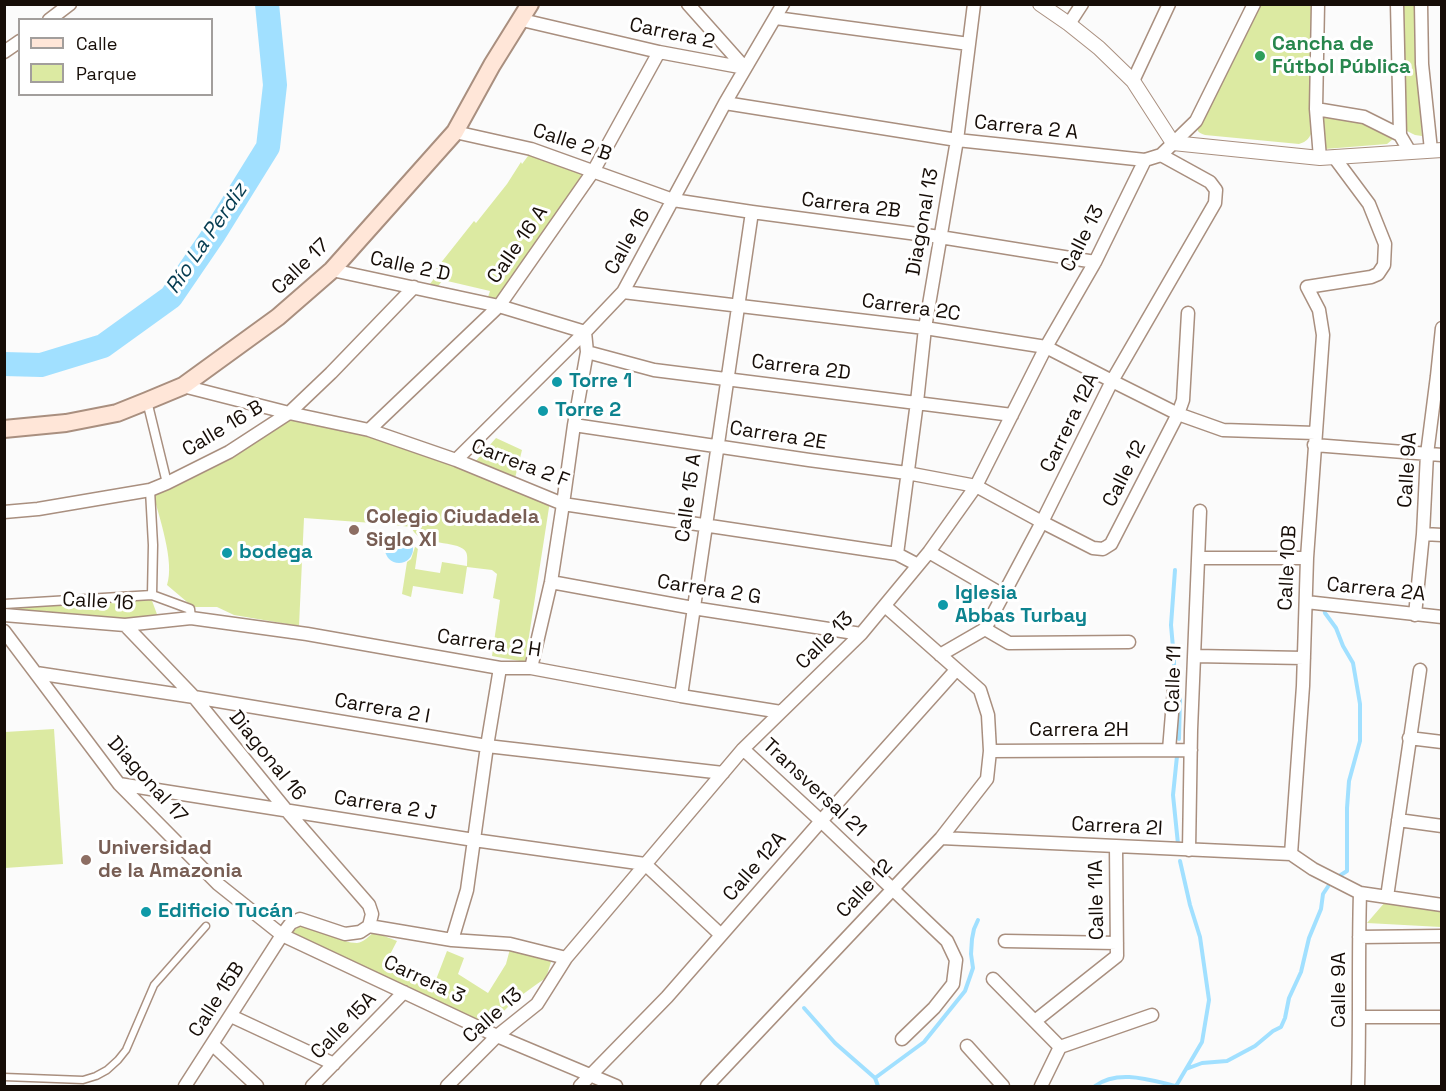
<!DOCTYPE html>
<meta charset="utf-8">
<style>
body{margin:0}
#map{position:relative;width:1446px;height:1091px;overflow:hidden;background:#fbfbfb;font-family:"Space Grotesk",sans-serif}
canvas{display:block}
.frame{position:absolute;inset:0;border:6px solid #160d07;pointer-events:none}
.legend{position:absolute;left:18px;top:18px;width:195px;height:78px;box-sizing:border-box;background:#fff;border:2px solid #a29e9c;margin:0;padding:8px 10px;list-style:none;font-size:18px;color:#160d07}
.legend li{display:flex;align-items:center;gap:12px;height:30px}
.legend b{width:30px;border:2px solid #a29e9c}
</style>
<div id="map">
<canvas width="1446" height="1091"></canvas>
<div class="frame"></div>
<ul class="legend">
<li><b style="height:8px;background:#ffe6d8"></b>Calle</li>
<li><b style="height:16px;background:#dceaa2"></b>Parque</li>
</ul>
</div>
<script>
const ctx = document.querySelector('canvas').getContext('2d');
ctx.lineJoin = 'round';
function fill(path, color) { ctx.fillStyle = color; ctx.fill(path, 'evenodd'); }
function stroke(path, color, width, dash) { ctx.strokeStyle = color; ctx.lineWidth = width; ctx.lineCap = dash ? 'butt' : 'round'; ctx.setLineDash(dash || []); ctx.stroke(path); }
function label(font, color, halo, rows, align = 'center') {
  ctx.font = font + ' "Space Grotesk",sans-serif'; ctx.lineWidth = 6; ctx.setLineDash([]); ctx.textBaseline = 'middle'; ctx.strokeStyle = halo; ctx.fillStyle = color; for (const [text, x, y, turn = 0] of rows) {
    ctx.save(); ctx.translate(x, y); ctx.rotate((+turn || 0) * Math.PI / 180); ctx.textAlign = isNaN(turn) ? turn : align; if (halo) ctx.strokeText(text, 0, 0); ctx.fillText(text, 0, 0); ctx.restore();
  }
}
const green = new Path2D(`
 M1258,5h55v125c-3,7 -6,12 -14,14l-94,-9c-6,-2 -8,-3 -8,-10z
 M1399,5h17v54l6,77 -7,-1 -10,-5z
 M1324,116l38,5 29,13 2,5 -6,5 -62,5 -5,-22z
 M531,152l55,21 -85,128 -13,-4 2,-6 -47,-11 -5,6 -8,-2 11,-15h-5l38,-48 2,2 31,-39 14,-22 1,2z
 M291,417l77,19 85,29 97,36 -25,161 -33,-6 8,-56 -7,-2 4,-24 -5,-4 -25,-3 -4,27 -50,-8 -2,11 -9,-3 5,-32 4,-3 4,-12 3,1 -3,21 25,4 2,-11 25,4c0,-4 1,-10 -1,-14 -6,-11 -38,-7 -49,-17 -3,-2 -4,-5 -6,-8l-25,-3 -82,-6 -5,108 -65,-11 -17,-8h-24l-26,-22c8,-23 -8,-68 -14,-92z
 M496,438l26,12 -7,28 -40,-16z
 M151,598l7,19 -30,3 -117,-10 13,-3z
 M54,729l9,135 -58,4v-136z
 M1386,901l55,7v19l-74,-4z
 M300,926c17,3 42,17 57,17 7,-1 12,-7 17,-11l23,9 -13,25 48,24 15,-39 17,7 -6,16 30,19 18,-29 4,-15 24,2 17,11 -5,16c-23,15 -38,27 -56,48l-43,-15 -49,-26 -106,-53z`);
const water = new Path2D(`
 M385 549a14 14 0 1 1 28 0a14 14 0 1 1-28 0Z`);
const stream = new Path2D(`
 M1175,570l-4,55 3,34v15l4,13 2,10 -1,42
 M1324,607l1,6 11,15 7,18 10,17 7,41v37l-11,40 -2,27v63l-11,7
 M1177,756l-4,39 5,49
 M804,1008l31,35 40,35
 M1186,1069l16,-6 25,-2 28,-15 18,-15 8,-4 4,-9 4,-20 12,-26 8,-34 12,-29 2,-15 8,-12
 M878,1086l-3,-8 49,-36 41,-51 8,-23 -2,-14 1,-15 2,-10 4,-9
 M1095,1086c23,-17 55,-6 81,0
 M1176,1086l26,-44 7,-42 -9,-63 -10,-32 -10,-44`);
const river = new Path2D(`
 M4,364l37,1 62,-19 68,-49 43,-63 54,-87 7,-62 -8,-81`);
const service = new Path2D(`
 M4,1077l79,3 13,-4 11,-6 11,-10 8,-10 28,-65 52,-59`);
const pedestrian = new Path2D(`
 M147,401l20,82
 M150,490l3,55 -1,50
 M4,604l148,-9 38,14 1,9`);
const minor = new Path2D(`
 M688,4l57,64
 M1318,4l-2,105 4,49
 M1397,4l3,131
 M1421,4l1,60 9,86
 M776,18l193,26
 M49,20l21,-16
 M522,20l137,32 86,16
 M1069,24l13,-20
 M4,52l16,-11
 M1133,81l36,-77
 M725,103l232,37 188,20 16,-5 35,-34 58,-117
 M1316,109l48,8 36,18 10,17
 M455,132l76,17 142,51 79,12 188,25 155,25
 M332,270l167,36 86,26 2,20 -13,73 -11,79 -12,78 -20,86
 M623,292l302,36 121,19 66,34 66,33 45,16 92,3
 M587,352l67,18 358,45
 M183,386l106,27 80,17 87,30 107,44 334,50 21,11
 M574,425l235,35 98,13 69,13 66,36 51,26 10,1 8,-5 67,-130 5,-14 5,-87
 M369,430l130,-124 95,-136 65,-118
 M1314,445l128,10
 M456,460l129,-128 38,-40 102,-189 58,-99
 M4,512l34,-3 112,-19 17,-7 62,-31 60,-39 42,-40 83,-86
 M1423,534l19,1
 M929,552l74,43
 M897,554l20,-152 8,-74 32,-188 17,-136
 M1198,558h109
 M551,582l142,26 168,26
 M1306,602l136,15
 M4,615l121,10 66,-7 116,16 193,34h31l150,28 100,16
 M1415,615l8,-81 4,-80 10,-78 5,-48
 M125,625l69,72 93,114 82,94 3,9 -3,12 -9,6 -15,2 -45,-15 -9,4 -9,12 -97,151
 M985,629l24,14 120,-1
 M4,631l115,153 99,100 64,51 215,101 119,50
 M940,655l45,-26 57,-107 70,-141 103,-178 1,-13 -6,-8 -49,-27
 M1194,656l110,2
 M36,673l158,24 293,49 236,27
 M681,696c23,-161 47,-322 71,-484
 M1409,738l33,4
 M743,749l78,72 126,120 9,19 -3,24 -19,24 -32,31
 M1169,750l5,-61
 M990,751l201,-1
 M119,784l355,56 171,24 76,71
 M1398,820l44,6
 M941,838l350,16
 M1189,850l2,-120 9,-219
 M1291,854l12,-168 4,-128 16,-223 -4,-25 -12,-23 64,-10 7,-3 6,-9 1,-21 -16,-40 -35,-47
 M1291,854l22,15 47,24 82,12
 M1387,897l33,-227
 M369,926l83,14 58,4 56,14
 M1359,937l83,-1
 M452,940l15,-50 20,-144 13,-78
 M1005,941l112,2
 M993,979l67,68
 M231,1016l103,48
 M1360,1017h82
 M1035,1021l82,-65 -1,-110
 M212,1044l45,42
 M967,1046l36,40
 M1060,1047l92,-32
 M312,1086l92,-94
 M447,1086l50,-50 40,-32 29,-46 177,-209 118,-115 68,-82 47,-66 70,-139 49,-85 50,-102
 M580,1086l87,-89 154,-176 135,-151
 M707,1086l234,-248 46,-59 3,-28 -2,-36 -8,-25 -95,-84
 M1041,1086l19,-39
 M1358,1086c2,-64 0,-128 2,-193`);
const tertiary = new Path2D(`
 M1040,4l29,20 30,24 34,33 40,62 147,15 122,-8`);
const secondary = new Path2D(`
 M4,429l62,-6 51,-10 30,-12 36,-15 95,-69 54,-47 123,-138 37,-67 38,-61`);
const markers = [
 [1260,56,6,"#2e9e5b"],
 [557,382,6,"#0f9aa8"],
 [543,411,6,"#0f9aa8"],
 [354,530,6,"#8d6e63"],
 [227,553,6,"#0f9aa8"],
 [943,605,6,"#0f9aa8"],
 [86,860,6,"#8d6e63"],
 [146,912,6,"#0f9aa8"]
];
const streetNames = [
 ["Carrera 2",672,34,12],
 ["Carrera 2 A",1026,128,6],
 ["Calle 2 B",572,143,18],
 ["Carrera 2B",851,206,7],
 ["Diagonal 13",923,222,-80],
 ["Calle 13",1083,239,-63],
 ["Calle 16",628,242,-61],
 ["Calle 16 A",518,245,-55],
 ["Calle 17",301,267,-44],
 ["Calle 2 D",410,267,12],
 ["Carrera 2C",911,308,8],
 ["Carrera 2D",801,368,7],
 ["Carrera 12A",1070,423,-64],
 ["Calle 16 B",223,429,-31],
 ["Carrera 2E",778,436,9],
 ["Carrera 2 F",520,464,21],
 ["Calle 9A",1408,470,-86],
 ["Calle 12",1125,474,-63],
 ["Calle 15 A",689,498,-82],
 ["Calle 10B",1288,568,-87],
 ["Carrera 2 G",709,590,9],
 ["Carrera 2A",1376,590,6],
 ["Calle 16",98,602,3],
 ["Calle 13",825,641,-45],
 ["Carrera 2 H",489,644,8],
 ["Calle 11",1174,679,-88],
 ["Carrera 2 I",382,709,10],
 ["Carrera 2H",1079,731],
 ["Diagonal 16",267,756,51],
 ["Diagonal 17",147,780,48],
 ["Transversal 21",814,788,43],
 ["Carrera 2 J",385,806,9],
 ["Carrera 2I",1117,827,3],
 ["Calle 12A",755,867,-49],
 ["Calle 12",865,889,-47],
 ["Calle 11A",1097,900,-91],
 ["Carrera 3",424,980,25],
 ["Calle 9A",1340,990,-90],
 ["Calle 15B",217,1000,-57],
 ["Calle 13",493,1016,-42],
 ["Calle 15A",344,1026,-46]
];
const leisureNames = [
 ["Cancha de",1272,45],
 ["Fútbol Pública",1272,68]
];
const cultureNames = [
 ["Torre 1",569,382],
 ["Torre 2",555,411],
 ["bodega",239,553],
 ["Iglesia",955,594],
 ["Abbas Turbay",955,617],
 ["Edificio Tucán",158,912]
];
const educationNames = [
 ["Colegio Ciudadela",366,518],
 ["Siglo XI",366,541],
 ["Universidad",98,849],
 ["de la Amazonia",98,872]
];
const waterNames = [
 ["Río La Perdiz",207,239,-56]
];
fill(green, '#dceaa2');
fill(water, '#a1e0ff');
stroke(stream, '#a1e0ff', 4);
stroke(river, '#a1e0ff', 24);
stroke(service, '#a98f7f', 9);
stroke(pedestrian, '#a98f7f', 11);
stroke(minor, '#a98f7f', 15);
stroke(tertiary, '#a98f7f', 16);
stroke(secondary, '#a98f7f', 20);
stroke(service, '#fff', 6);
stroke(pedestrian, '#fff', 8);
stroke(minor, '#fff', 12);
stroke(tertiary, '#fff', 14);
stroke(secondary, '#ffe6d8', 16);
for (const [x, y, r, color] of markers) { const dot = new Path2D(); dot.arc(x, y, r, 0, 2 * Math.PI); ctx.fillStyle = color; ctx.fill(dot); stroke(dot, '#fff', 2); }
label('20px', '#160d07', '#fff', streetNames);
label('bold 20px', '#27864d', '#fff', leisureNames, 'left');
label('bold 20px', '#0d838f', '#fff', cultureNames, 'left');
label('bold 20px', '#785e54', '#fff', educationNames, 'left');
label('italic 21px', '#053c51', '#fff', waterNames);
</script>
